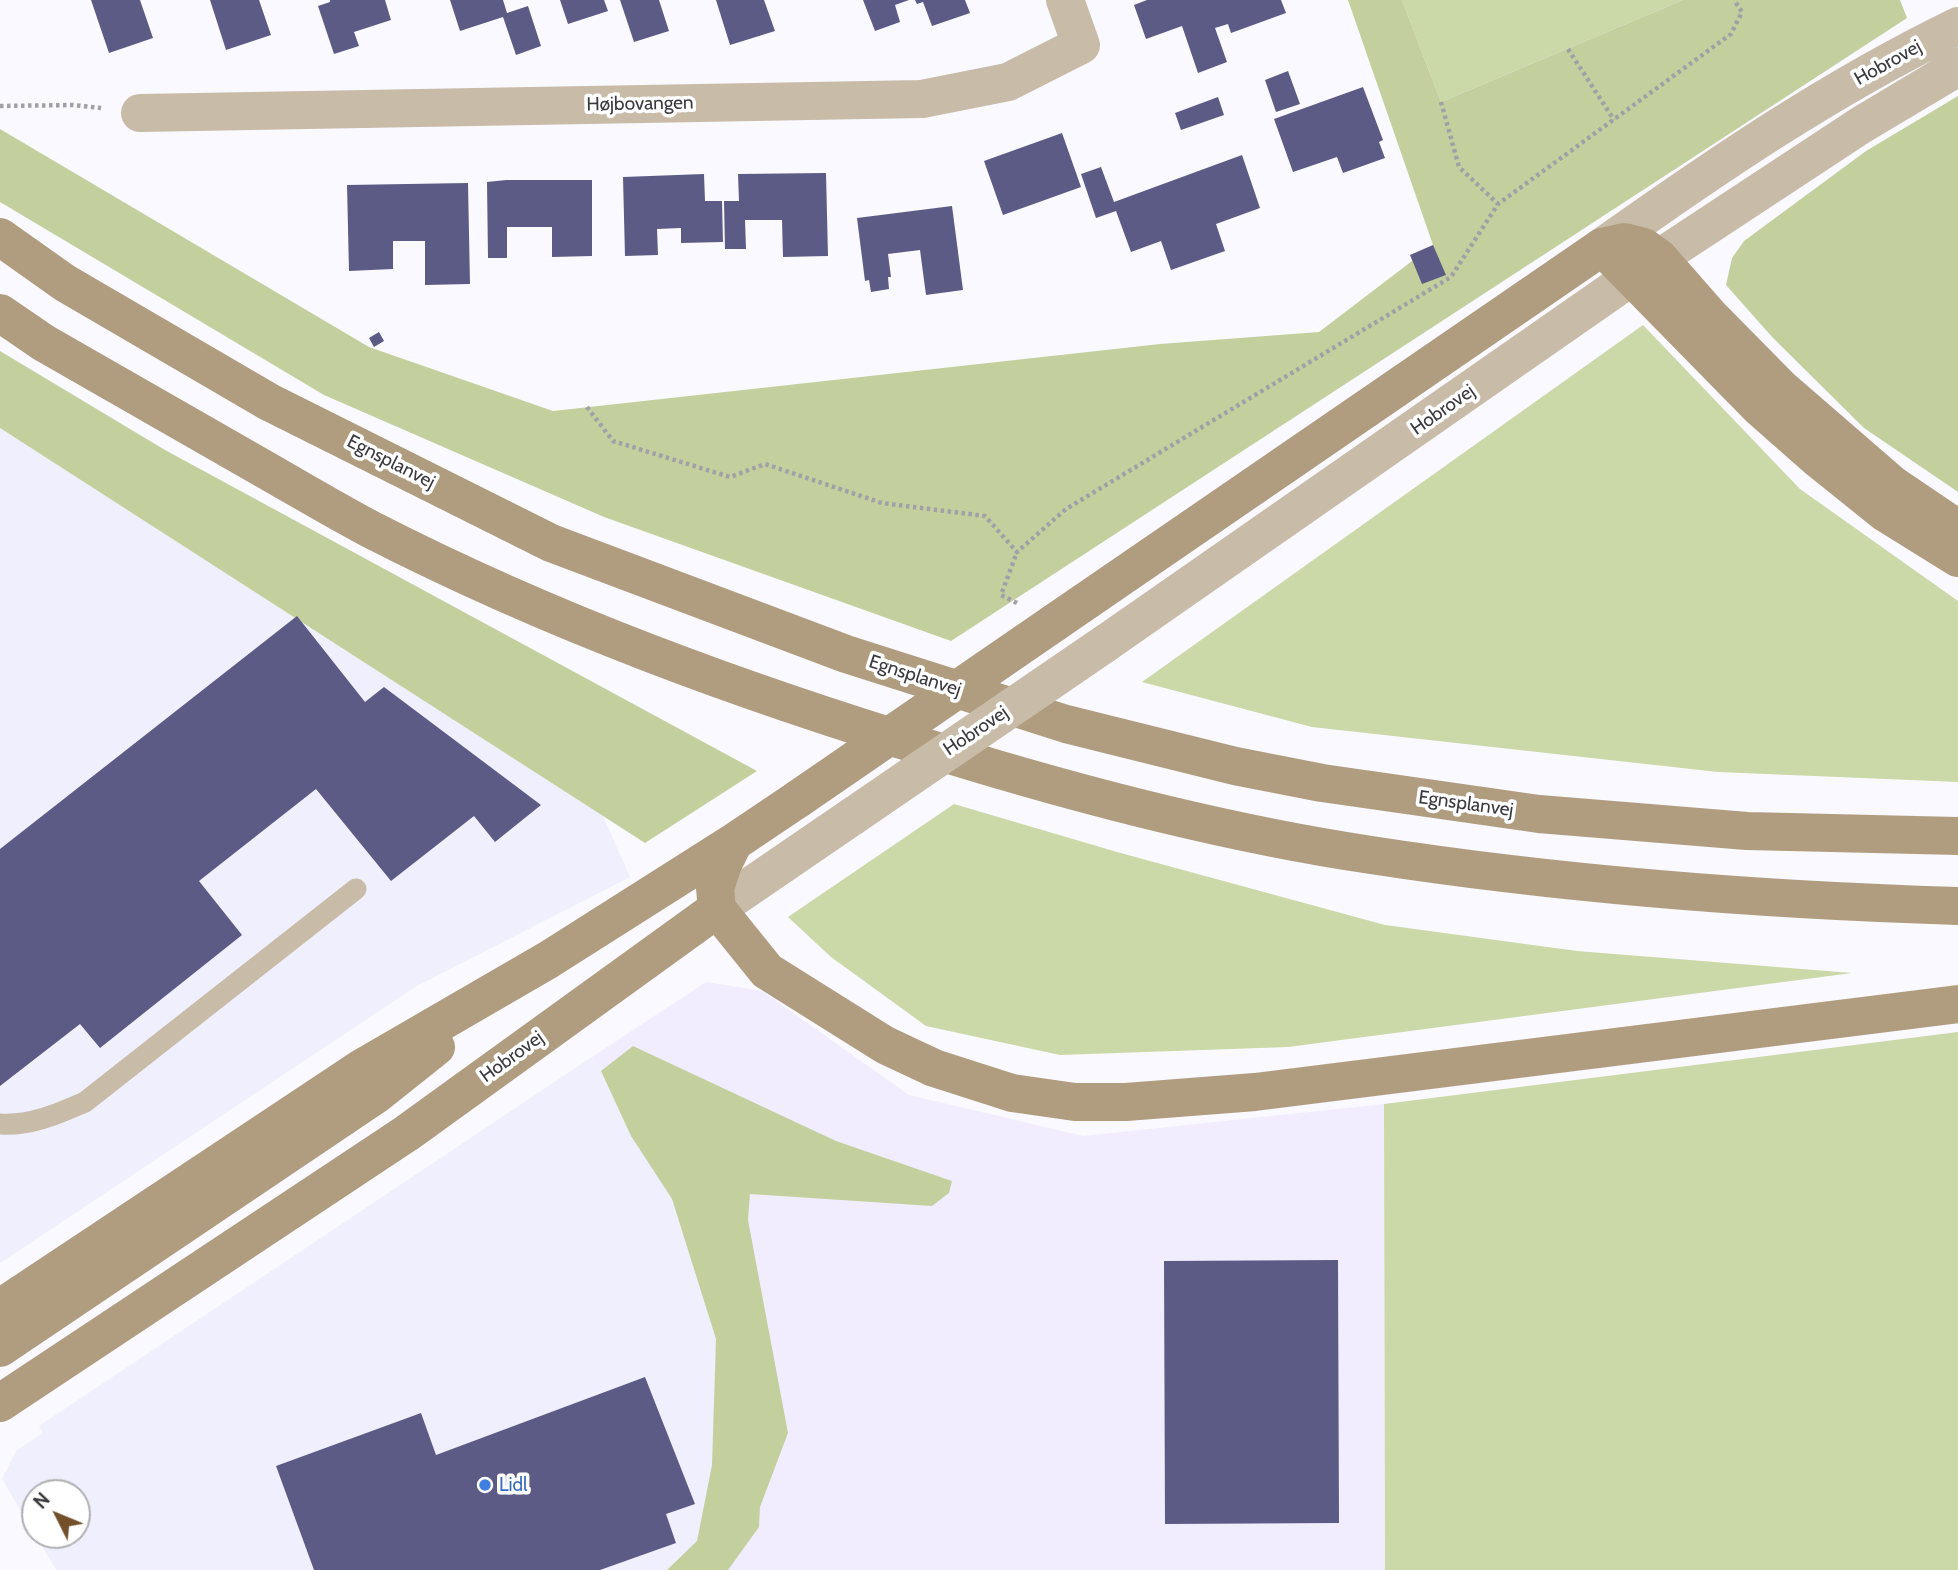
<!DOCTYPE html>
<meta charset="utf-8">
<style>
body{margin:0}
#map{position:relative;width:1958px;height:1570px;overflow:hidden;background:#f9f9ff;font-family:Cabin,sans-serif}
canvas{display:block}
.north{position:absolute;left:21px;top:1479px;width:70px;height:70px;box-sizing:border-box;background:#fff;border:2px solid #b0b0b2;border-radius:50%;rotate:313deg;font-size:19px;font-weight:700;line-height:28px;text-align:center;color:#3a3a3e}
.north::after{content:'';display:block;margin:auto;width:24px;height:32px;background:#735029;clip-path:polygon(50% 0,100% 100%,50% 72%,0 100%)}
</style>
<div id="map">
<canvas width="1958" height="1570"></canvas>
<div class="north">N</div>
</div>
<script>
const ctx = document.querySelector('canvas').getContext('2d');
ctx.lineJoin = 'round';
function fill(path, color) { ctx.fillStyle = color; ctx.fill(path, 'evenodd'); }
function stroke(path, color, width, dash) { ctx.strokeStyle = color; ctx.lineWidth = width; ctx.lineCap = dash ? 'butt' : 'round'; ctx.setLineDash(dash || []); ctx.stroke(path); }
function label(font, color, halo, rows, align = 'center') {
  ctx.font = font + ' Cabin,sans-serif'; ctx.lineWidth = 7; ctx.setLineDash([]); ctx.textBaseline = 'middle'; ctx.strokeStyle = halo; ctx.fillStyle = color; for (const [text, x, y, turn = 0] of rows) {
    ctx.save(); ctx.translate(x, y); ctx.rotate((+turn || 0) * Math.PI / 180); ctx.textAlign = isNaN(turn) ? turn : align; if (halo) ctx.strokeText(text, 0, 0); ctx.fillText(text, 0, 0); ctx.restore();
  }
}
const built = new Path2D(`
 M0,428l603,388 27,61 -215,110 -415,276z
 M592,1057l9,14 30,65 41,63 44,140 5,231h-665l-54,-91 14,-28 27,-18 -4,-7zM35,1493h42v42h-42z`);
const industrial = new Path2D(`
 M706,982l56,9 147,104 174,41 301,-32 1,466h-664l-5,-231 -44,-140 -41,-63 -30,-65 -9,-14z`);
const green = new Path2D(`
 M1402,0h281l-242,102z
 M1643,325l157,164 158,112v181l-240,-10 -406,-45 -170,-45z
 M954,804l163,48 268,73 192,26 275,22 -564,74 -228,8 -134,-29 -95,-69 -43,-40z
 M1958,1032v538h-573l-1,-466z`);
const forest = new Path2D(`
 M1348,0h54l39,102 242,-102h217l7,18 -956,623 -347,-124 -280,-122 -324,-193v-73l369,218 184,64 607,-67 159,-12 114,-87z
 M1958,96v396l-94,-64 -91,-90 -47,-53 6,-27 12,-17 122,-90z
 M0,351l165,99 592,321 -112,72 -645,-415z
 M633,1046l203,95 116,40 -3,12 -17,13 -182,-12 -2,26 40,213 -28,74 -1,20 -31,43h-61l30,-29 15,-76 4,-126 -44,-140 -41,-63 -30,-65z`);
const building = new Path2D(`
 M91,0h49l13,38 -44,15z
 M210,0h49l12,35 -45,15z
 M330,0h55l6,20 -37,12 5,14 -25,8 -16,-48 12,-4z
 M450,0h53l4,13 21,-7 13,40 -25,9 -13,-38 -43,14z
 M560,0h44l4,11 -40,13z
 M620,0h39l10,31 -35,11z
 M716,0h48l11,31 -45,14z
 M863,0h46l-14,5 5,17 -25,9z
 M915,0h50l5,13 -38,13 -9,-24 -6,2z
 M1147,0h134l5,13 -55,20 -3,-9 -13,4 12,34 -29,11 -16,-47 -36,13 -12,-34z
 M1288,71l12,33 -24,8 -11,-32z
 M1363,87l20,53 -4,2 6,16 -42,15 -6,-16 -44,15 -19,-53z
 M1218,97l6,18 -43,15 -6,-17z
 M1062,133l19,54 -78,28 -19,-54z
 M1242,155l18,53 -44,16 9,27 -54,19 -10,-29 -30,11 -15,-41 -20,7 -15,-44 20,-7 13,35z
 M826,173l2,83 -45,1 -1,-37h-37l1,29h-21l-1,-48h15l-1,-27z
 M704,174l1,27h17l1,41 -42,1v-15l-24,1 1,26 -33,1 -2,-79z
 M506,180h86v76l-40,1v-30h-45v31h-19l-1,-76z
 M468,183l2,101 -45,1v-44h-32v28l-44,2 -2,-86z
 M952,206l11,84 -37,5 -6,-45 -32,4 3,23h-3l1,12 -18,3 -2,-12 -4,1 -8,-63z
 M1433,245l13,30 -24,9 -12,-29z
 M379,332l5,9 -10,6 -5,-9z
 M297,616l68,86 19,-15 157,118 -46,37 -21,-26 -83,65 -75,-92 -117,92 43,54 -142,113 -20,-24 -80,62v-237z
 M1338,1260l1,263 -174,1 -1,-263z
 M645,1377l50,127 -29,10 10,29 -76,27h-286l-38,-104 145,-53 15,42z`);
const path = new Path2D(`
 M1568,49l46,71
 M1441,102l18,65 39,37
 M0,106l73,-1 28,3
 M587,407l26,34 117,36 35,-13 117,39 103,13 32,36 49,-43 385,-232 47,-73 233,-170 11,-22 -8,-12
 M1017,603l-16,-8 16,-43`);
const lane = new Path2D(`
 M0,1124c31,2 57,-10 85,-22l271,-213`);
const street = new Path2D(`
 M140,113l782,-14 86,-17 73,-37 -16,-45
 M1602,247c114,-81 230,-160 356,-221
 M1106,643l553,-385 202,-133 97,-58
 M717,909l136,-93`);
const secondary = new Path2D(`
 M0,237l65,46 204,119 282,141 295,111 220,70 169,42 87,17 217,31 208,17 211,5
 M1602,247l157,160 59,52 66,53 74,46
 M0,313l44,30c73,42 147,84 220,126 35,20 70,41 106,60 181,93 373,163 567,222 142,44 287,82 434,104 195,30 391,45 587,51
 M1054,623l548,-376 22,-5 20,5 15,11 50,57 72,73 112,97 65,44
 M734,842l-11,22 -8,24 2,21 50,62 118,74 49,23 78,25 63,9h51l129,-10 703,-88
 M0,1308l360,-239 188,-109 186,-118 64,-43
 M0,1348l377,-254 59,-47
 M0,1403l407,-270 310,-224`);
const streetBridge = new Path2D(`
 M853,816l253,-173`);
const secondaryBridge = new Path2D(`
 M798,799l256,-176`);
const markers = [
 [485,1485,7,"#3f7fe0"]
];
const streetNames = [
 ["Hobrovej",1888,63,-29],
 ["Højbovangen",640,104,-1],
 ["Hobrovej",1443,410,-35],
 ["Egnsplanvej",391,462,27],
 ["Egnsplanvej",915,676,18],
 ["Hobrovej",976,731,-34],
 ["Egnsplanvej",1466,804,8],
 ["Hobrovej",512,1057,-36]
];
const shopNames = [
 ["Lidl",499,1485]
];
fill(built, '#efeffd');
fill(industrial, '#f1edff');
fill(green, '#cbd8a7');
fill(forest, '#c3d09e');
fill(building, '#5c5b86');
stroke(path, '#a0a0a6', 4.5, [3.5, 3.5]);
stroke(lane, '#c8bca8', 21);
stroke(street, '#c8bca8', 38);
stroke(secondary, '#b09d7f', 38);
stroke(streetBridge, '#c8bca8', 38);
stroke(secondaryBridge, '#b09d7f', 38);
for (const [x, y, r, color] of markers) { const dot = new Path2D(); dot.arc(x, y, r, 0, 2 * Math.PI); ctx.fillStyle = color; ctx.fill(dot); stroke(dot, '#fff', 2.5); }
label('19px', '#3a3a3e', '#fff', streetNames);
label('19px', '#366cbe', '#fff', shopNames, 'left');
</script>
